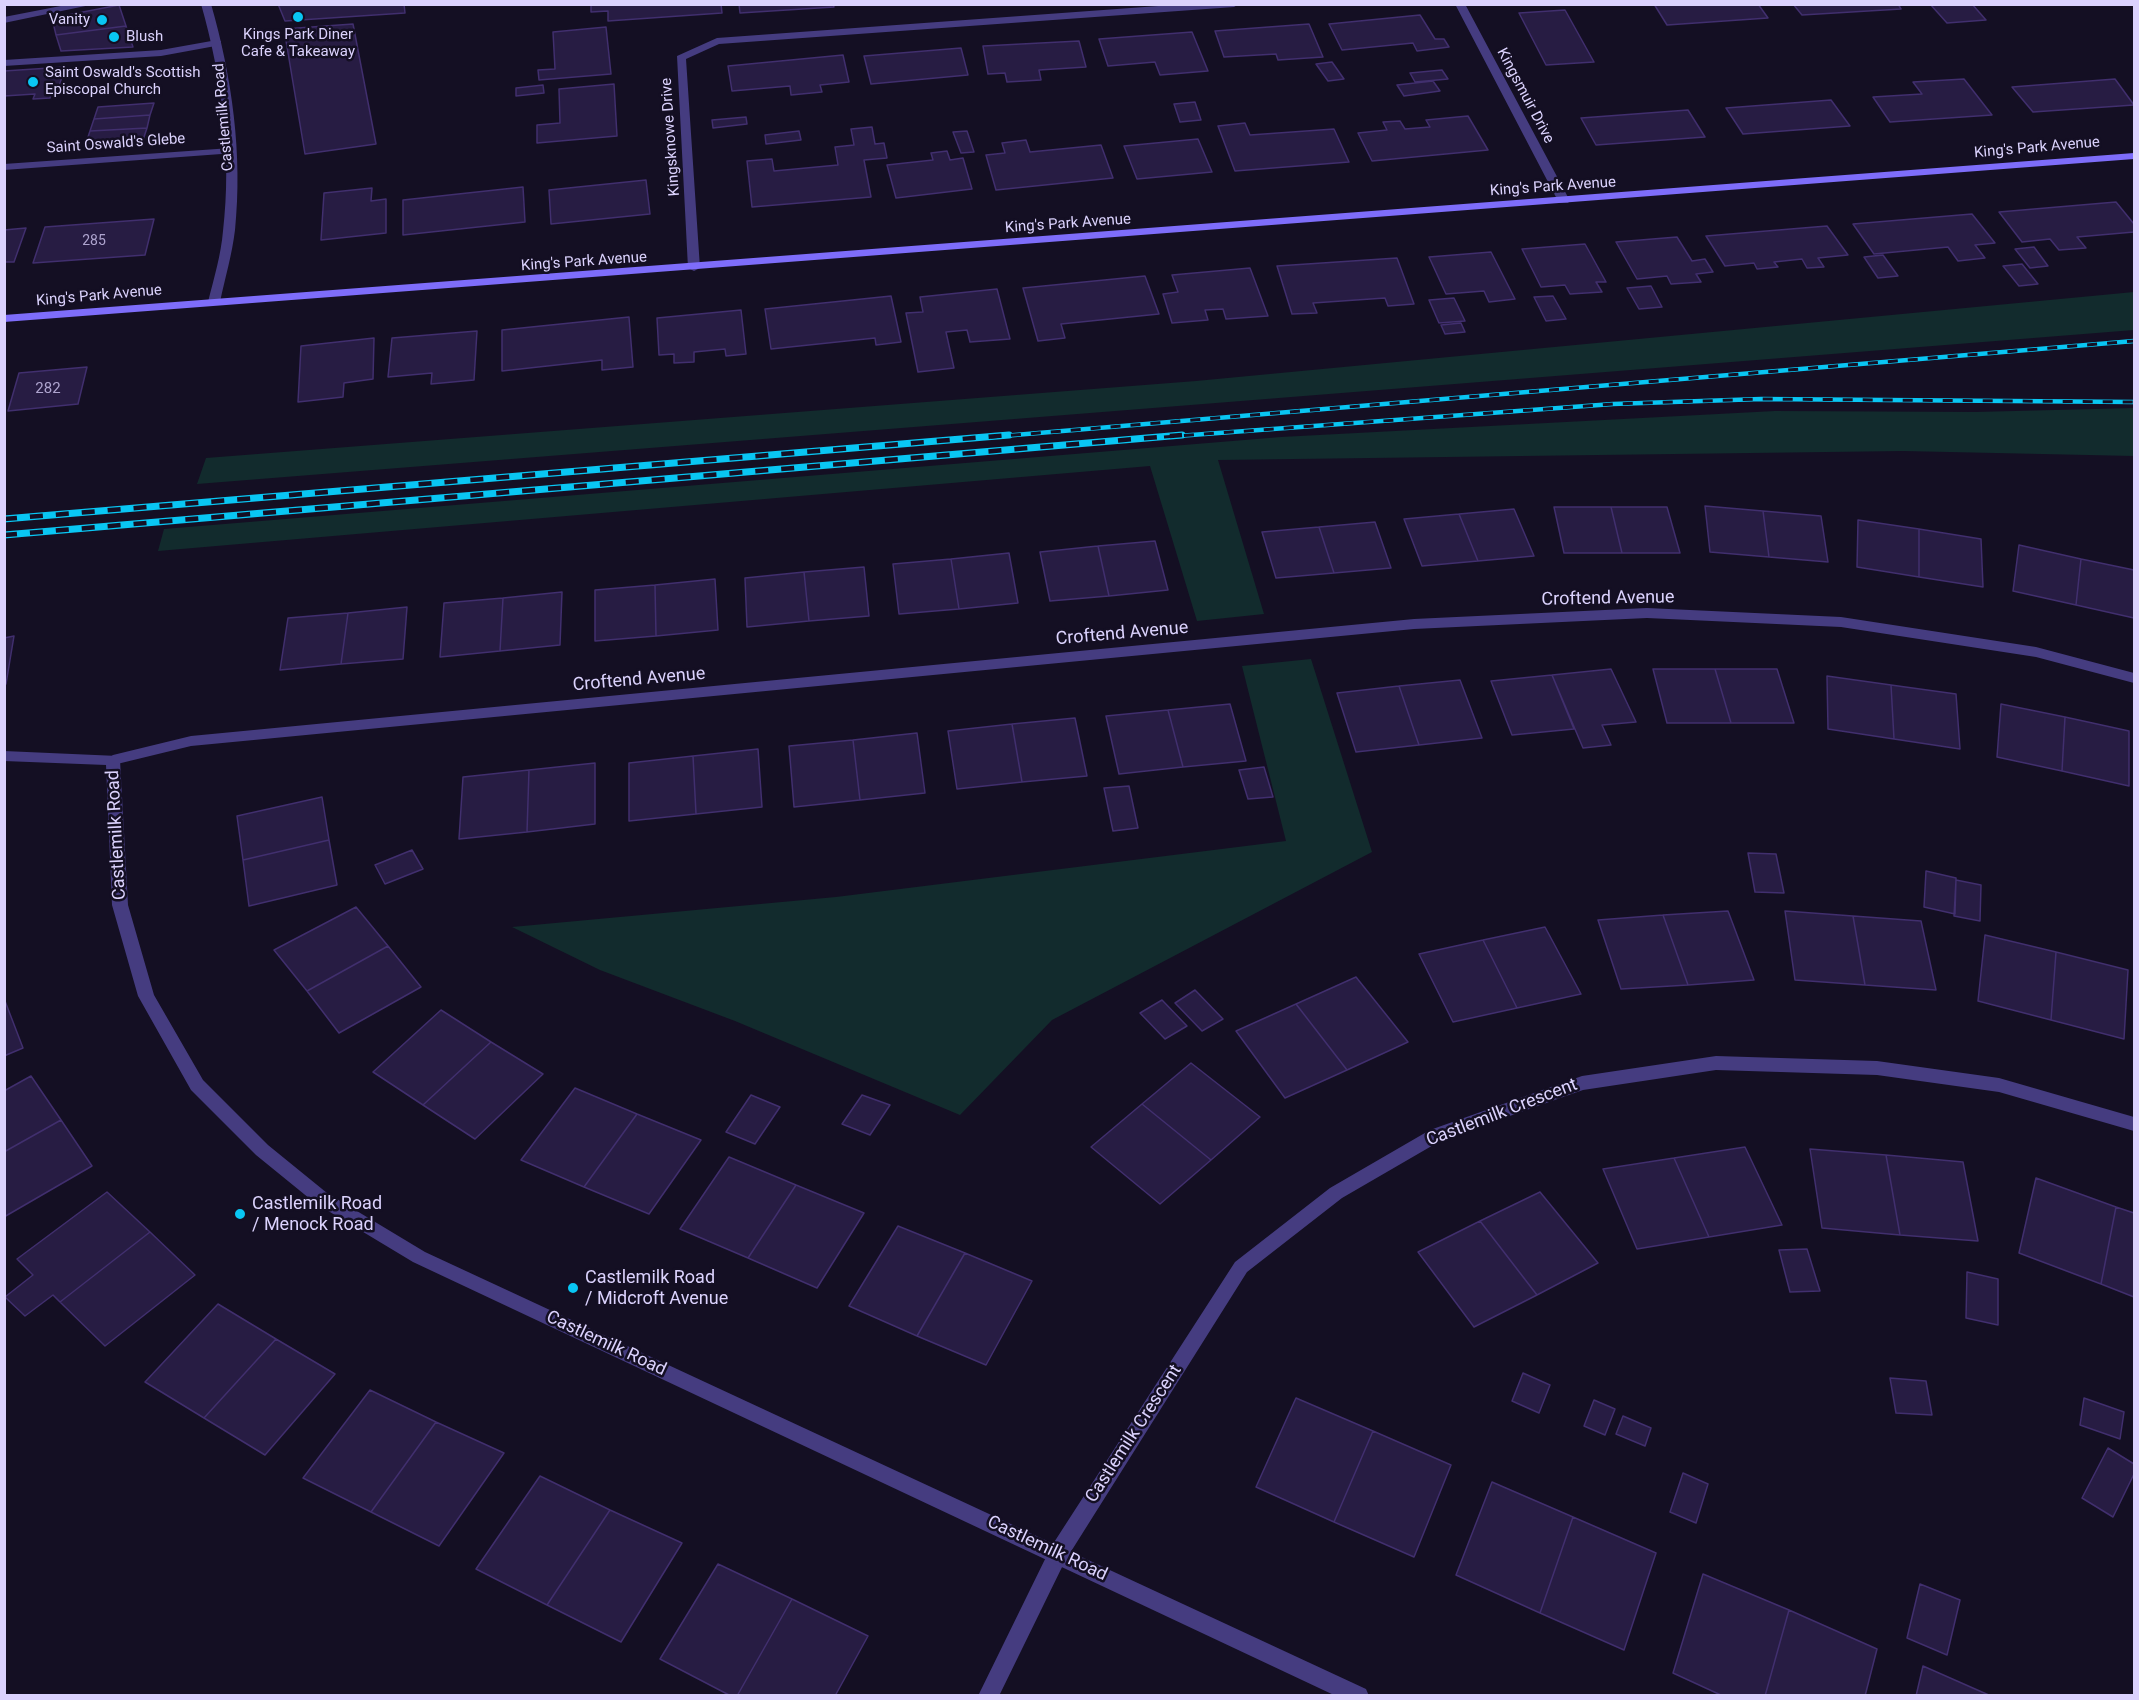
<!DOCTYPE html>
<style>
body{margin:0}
#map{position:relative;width:2139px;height:1700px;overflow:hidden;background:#140f23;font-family:Roboto,sans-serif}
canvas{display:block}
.frame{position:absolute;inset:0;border:6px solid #dbd2fd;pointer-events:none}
</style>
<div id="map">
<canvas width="2139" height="1700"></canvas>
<div class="frame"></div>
</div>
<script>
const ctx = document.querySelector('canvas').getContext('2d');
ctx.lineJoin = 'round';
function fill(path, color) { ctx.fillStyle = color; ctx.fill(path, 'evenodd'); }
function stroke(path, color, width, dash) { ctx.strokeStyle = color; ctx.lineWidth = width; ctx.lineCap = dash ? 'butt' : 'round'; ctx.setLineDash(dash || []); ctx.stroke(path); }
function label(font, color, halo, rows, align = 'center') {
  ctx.font = font + ' Roboto,sans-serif'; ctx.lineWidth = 5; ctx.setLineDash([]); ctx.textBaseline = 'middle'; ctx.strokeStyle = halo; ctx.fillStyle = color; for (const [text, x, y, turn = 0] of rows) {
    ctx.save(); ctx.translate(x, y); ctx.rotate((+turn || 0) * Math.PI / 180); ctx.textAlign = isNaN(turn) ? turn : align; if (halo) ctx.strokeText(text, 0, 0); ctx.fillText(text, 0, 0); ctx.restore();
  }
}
const green = new Path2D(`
 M2134,292v38l-1937,154 9,-26 990,-77z
 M2134,408v48l-231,-5 -685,9 46,154 -67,7 -47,-155 -992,85 6,-22 1117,-92 494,-26 200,1z
 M1311,659l61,193 -320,168 -92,95 -225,-94 -135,-51 -88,-43 324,-30 450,-56 -44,-175z`);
const building = new Path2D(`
 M278,4h126l1,9 -120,8z
 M591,4h130l1,9 -114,8v-10l-17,1z
 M739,4h94l1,3 -94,6z
 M1654,4h104l10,14 -101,7z
 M1793,4h105l3,5 -99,6z
 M1930,4h42l14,16 -39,3z
 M119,5l7,21 -70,9 -4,-17z
 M1565,10l29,52 -48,3 -27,-52z
 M1420,15l15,24h9l5,8 -32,4 -4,-8 -71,7 -13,-26z
 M353,24l23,120 -71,10 -21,-125z
 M1309,24l14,33 -45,3 -2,-6 -52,3 -9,-26z
 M126,26l7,21 -72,4 -5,-16z
 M606,27l5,47 -72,6 -1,-10 17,-1 -2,-37z
 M1192,32l16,39 -48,4 -5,-13 -47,4 -9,-27z
 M1079,41l7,26 -47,3 2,10 -34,2 -2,-9 -17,1 -5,-28z
 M961,48l7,27 -97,9 -7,-28z
 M843,55l6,27 -29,3 2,7 -31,3 -1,-9 -58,5 -4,-25z
 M1332,62l12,17 -16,2 -12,-17z
 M65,67l-8,26h-6l-1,5 -17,1 2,-5 -31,2v-25z
 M1442,70l6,9 -33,3 -5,-9z
 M1964,79l28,36 -102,7 -17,-25 49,-3 -9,-12z
 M2115,79l19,26 -101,7 -21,-25z
 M1433,81l7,10 -36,5 -7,-11z
 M614,84l3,52 -80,7v-18l23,-2 -1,-34z
 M543,85l1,8 -28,3v-8z
 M1831,100l19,26 -107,8 -17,-26z
 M1195,102l6,18 -21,2 -6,-18z
 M154,103l-4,12 -56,4 4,-12z
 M1688,110l17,27 -109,8 -15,-27z
 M150,115l-3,13 -57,3 4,-12z
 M1468,116l20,34 -116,11 -14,-28 29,-3 -4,-8 17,-1 5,8 25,-2 -4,-7z
 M746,117l1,7 -34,4 -1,-8z
 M1245,123l5,12 84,-6 15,33 -114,9 -17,-45z
 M872,127l3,17 9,-1 3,15 -23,2 7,37 -119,10 -5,-46 25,-2 2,12 64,-6 -3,-18 19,-2 -3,-16z
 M147,128l-4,12 -57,3 4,-12z
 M799,131l2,9 -35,4 -1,-9z
 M967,131l7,21 -13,1 -8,-21z
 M1198,139l14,33 -75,7 -13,-33z
 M1026,140l4,12 71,-7 12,33 -117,12 -10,-35 19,-2 -3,-10z
 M947,151l3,9 13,-2 9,31 -76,9 -9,-33 46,-5 -2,-7z
 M646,180l4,34 -99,10 -2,-34z
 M523,187l2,35 -122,13v-35z
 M372,188l-1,13 15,-2v34l-65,7 3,-47z
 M2116,202l18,22v8l-57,5 9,11 -27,2 -9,-11 -28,3 -23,-30z
 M1972,214l23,29 -20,2 10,13 -27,3 -10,-14 -74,7 -21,-30z
 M154,219l-9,36 -112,8 12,-36z
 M1827,226l21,29 -30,3 6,9 -17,1 -5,-9 -28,3 4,5 -21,2 -3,-6 -29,3 -19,-30z
 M26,228l-12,34h-10v-32z
 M1677,237l15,24 13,-2 8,13 -17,2 5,8 -30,2 -4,-8 -30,3 -21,-37z
 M1585,244l21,38h-10l6,10 -32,2 -5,-9 -24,2 -19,-38z
 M2034,247l14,19 -18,2 -15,-19z
 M1491,252l24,47 -26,3 -5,-11 -38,3 -17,-37z
 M1883,255l15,21 -20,2 -14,-21z
 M1397,258l17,46 -26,2 -3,-8 -72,5 4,10 -25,1 -15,-48z
 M2022,264l16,20 -19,2 -16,-20z
 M1250,268l18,48 -42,3 -3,-10 -18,1 3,10 -36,3 -9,-29 15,-2 -6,-17z
 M1145,276l14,38 -98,10 4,14 -27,3 -15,-53z
 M1651,286l11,21 -23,2 -12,-21z
 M997,289l13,50 -40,3 -3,-12 -21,2 8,36 -36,4 -12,-59 17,-1 -3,-15z
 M891,296l10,46 -25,3 -1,-7 -104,11 -6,-40z
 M1553,296l13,23 -20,2 -12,-24z
 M1454,298l11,23 -26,2 -10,-23z
 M741,310l5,44 -20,2 -1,-7 -31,3v10l-20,1v-9l-15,1 -2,-37z
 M629,317l4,50 -31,3v-10l-100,11v-41z
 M1461,323l4,9 -20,2 -4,-9z
 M477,331l-3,49 -43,4 1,-11 -44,4 4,-39z
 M374,338l-1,41 -29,4 -1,14 -45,5 3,-56z
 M87,367l-9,37 -70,7 11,-38z
 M1705,506l58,5 6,46 -59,-5z
 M1554,507h57l11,46h-58z
 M1611,507h56l13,46h-58z
 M1514,509l20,47 -56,5 -19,-47z
 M1763,511l58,5 7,46 -59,-5z
 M1459,514l19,47 -56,5 -18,-47z
 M1858,520l61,9v48l-62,-10z
 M1375,522l16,46 -57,5 -15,-46z
 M1319,527l15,46 -58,5 -14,-46z
 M1919,529l62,10 2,48 -64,-10z
 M1155,541l13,49 -59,6 -11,-50z
 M2019,545l62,14 -5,46 -63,-14z
 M1098,546l11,50 -59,5 -10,-49z
 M1009,553l9,50 -59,6 -8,-50z
 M951,559l8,50 -60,5 -6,-50z
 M2081,559l53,11v48l-58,-13z
 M864,567l5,49 -60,5 -5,-49z
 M804,572l5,49 -62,6 -2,-49z
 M715,579l3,51 -62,6 -1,-51z
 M655,585l1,51 -61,5v-51z
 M562,592l-2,53 -60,6 3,-53z
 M503,598l-3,53 -60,6 4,-54z
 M407,607l-4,52 -62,5 7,-51z
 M348,613l-7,51 -61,6 8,-52z
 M14,636l-8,48 -2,1v-47z
 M1611,669l25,53 -34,3 9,20 -28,3 -31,-73z
 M1653,669h62l16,54h-64z
 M1715,669h62l17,54h-63z
 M1552,675l22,54 -62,6 -21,-54z
 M1827,676l64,9 3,54 -66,-10z
 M1460,680l22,58 -63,7 -20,-59z
 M1891,685l65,9 4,55 -66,-10z
 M1399,686l20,59 -63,7 -19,-59z
 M1230,704l16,57 -63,6 -15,-57z
 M2001,704l64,13 -3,54 -65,-14z
 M1168,710l15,57 -64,7 -13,-58z
 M2065,717l64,14v55l-67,-15z
 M1075,718l12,58 -65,6 -10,-58z
 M1012,724l10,58 -65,7 -9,-58z
 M917,733l8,60 -65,7 -7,-60z
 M853,740l7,60 -66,7 -5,-61z
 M758,749l4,58 -66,7 -3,-58z
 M693,756l3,58 -67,7v-58z
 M595,763v61l-68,8 2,-62z
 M1264,767l9,30 -25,2 -9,-29z
 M529,770l-2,62 -68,7 4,-62z
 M1129,786l9,42 -25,3 -9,-43z
 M322,797l7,43 -86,20 -6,-44z
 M329,840l8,45 -88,21 -6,-46z
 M412,850l11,19 -38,15 -10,-19z
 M1748,853l28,1 8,39 -29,-1z
 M1926,871l30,7 -1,36 -31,-7z
 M1956,880l25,5 -1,36 -26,-5z
 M356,907l32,39 -81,45 -33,-41z
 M1728,911l26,69 -66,5 -25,-70z
 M1785,911l68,5 12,69 -70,-5z
 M1663,915l25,70 -67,4 -23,-69z
 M1853,916l68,5 15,69 -71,-5z
 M1545,927l36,67 -64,14 -34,-68z
 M1985,935l71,17 -5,68 -73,-19z
 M1483,940l34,68 -64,14 -34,-68z
 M388,946l33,41 -82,46 -32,-42z
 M2056,952l72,18 -4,69 -73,-19z
 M1356,977l52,65 -61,28 -51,-66z
 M1195,990l28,29 -21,12 -27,-28z
 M1162,1000l25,26 -22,13 -25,-26z
 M5,1001l18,47 -19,8v-55z
 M1296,1004l51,66 -62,28 -49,-67z
 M441,1010l50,32 -68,63 -50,-33z
 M491,1042l52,32 -68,65 -52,-34z
 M1191,1063l69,54 -49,43 -69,-56z
 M31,1076l30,44 -57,32v-61z
 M575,1088l62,26 -53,73 -63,-27z
 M751,1095l29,12 -25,37 -29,-12z
 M862,1095l28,10 -20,30 -28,-11z
 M1142,1104l69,56 -51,44 -69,-57z
 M637,1114l64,26 -52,74 -65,-27z
 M61,1120l31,46 -88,51v-65z
 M1745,1147l37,78 -73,12 -35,-79z
 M1810,1149l76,6 14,80 -78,-7z
 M1886,1155l77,7 15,79 -78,-6z
 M729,1157l67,28 -48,73 -68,-29z
 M1674,1158l35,79 -72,12 -34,-80z
 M2036,1178l80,29 -15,77 -82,-31z
 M796,1185l68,28 -47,75 -69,-30z
 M107,1192l43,40 -90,70 -7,-7 -28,21 -20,-19 28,-22 -16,-16z
 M1540,1192l58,71 -61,32 -57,-74z
 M2116,1207l18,6v84l-33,-13z
 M1480,1221l57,74 -63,32 -56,-75z
 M898,1226l67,27 -48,83 -68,-30z
 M150,1232l45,43 -90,71 -45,-44z
 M1807,1249l13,42 -30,1 -11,-42z
 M965,1253l67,28 -46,84 -69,-29z
 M1967,1272l31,7v46l-32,-7z
 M218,1304l58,35 -72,79 -59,-36z
 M276,1339l59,35 -70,81 -61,-37z
 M1523,1373l27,12 -11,28 -27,-12z
 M1890,1378l36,3 6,34 -36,-2z
 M370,1390l66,32 -65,90 -68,-34z
 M1296,1398l77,33 -39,91 -78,-35z
 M2084,1398l40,14 -4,27 -40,-14z
 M1594,1400l21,9 -10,26 -21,-9z
 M1623,1416l28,12 -6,18 -29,-12z
 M436,1422l68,31 -65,93 -68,-34z
 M1373,1431l78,34 -37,92 -80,-35z
 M2108,1448l26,16v10l-21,43 -31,-19z
 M1683,1473l25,11 -12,39 -26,-11z
 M540,1476l70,34 -63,95 -71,-36z
 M1492,1482l81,35 -33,96 -84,-38z
 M610,1510l72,33 -61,99 -74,-37z
 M1573,1517l83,36 -32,97 -84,-37z
 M718,1564l74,35 -55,97h-6l-71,-37z
 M1703,1574l86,36 -24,86h-42l-50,-23z
 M1920,1584l40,16 -13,55 -40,-17z
 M792,1599l76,37 -33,60h-98z
 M1789,1610l88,39 -12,47h-100z
 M1923,1666l68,30h-75z`);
const service = new Path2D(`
 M71,4h24l-91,19v-6z
 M217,40l4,1v4l-60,11 -157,10v-6l157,-10z`);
const minor = new Path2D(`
 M1186,4h53l-5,3 -515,37 -33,15 14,209 -6,3 -6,-3 -11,-212 40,-18z
 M1455,4h10l105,197 -2,2h-8l-2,-2z
 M231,148l4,1v4l-231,17v-6z
 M1647,608l194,9 195,30 98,26v10l-98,-26 -195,-30 -194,-9 -233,11 -1223,117 -78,19 -7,-5 7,-5 78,-19 1223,-117z
 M1716,1056l161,5 122,17 135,39v14l-135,-39 -122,-17 -161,-5 -133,20 -141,50 -100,58 -95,74 -182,289 -66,135h-21l73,-149 184,-285 95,-74 100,-58 152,-54z`);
const tertiary = new Path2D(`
 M201,4h10c21,73 32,151 24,226 -3,25 -10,48 -15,72l-6,3 -6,-3c6,-24 13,-47 15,-71 9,-75 -1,-154 -22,-227z
 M4,751l114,5 2,4 8,145 26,90 49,85 65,65 59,48 98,59 941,437 3,7h-33l-923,-434 -98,-59 -59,-48 -65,-65 -53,-94 -26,-91 -6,-140 -102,-4z`);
const secondary = new Path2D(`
 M2134,153v6l-2130,163v-7z`);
const railFar1 = new Path2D(`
 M991,437l1143,-96
 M1164,437l449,-33 148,-5 373,3`);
const rail = new Path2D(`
 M4,519l1005,-84
 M4,535l1178,-100`);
const markers = [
 [298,17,6,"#09c6f3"],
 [102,20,6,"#09c6f3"],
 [114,37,6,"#09c6f3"],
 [33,82,6,"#09c6f3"],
 [240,1214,6,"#09c6f3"],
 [573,1288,6,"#09c6f3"]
];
const farNumbernames = [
 ["285",94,241]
];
const farPoinames = [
 ["Vanity",90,20,"right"],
 ["Kings Park Diner",298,35,"center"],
 ["Cafe & Takeaway",298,52,"center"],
 ["Blush",126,37],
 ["Saint Oswald's Scottish",45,73],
 ["Episcopal Church",45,90]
];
const farStreetnames = [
 ["Kingsmuir Drive",1525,96,62],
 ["Castlemilk Road",224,117,-95],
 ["Kingsknowe Drive",671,137,-94],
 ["Saint Oswald's Glebe",116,144,-4],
 ["King's Park Avenue",2037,148,-5],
 ["King's Park Avenue",1553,187,-4],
 ["King's Park Avenue",1068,224,-4],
 ["King's Park Avenue",584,262,-4],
 ["King's Park Avenue",99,296,-5]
];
const numberNames = [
 ["282",48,389]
];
const streetNames = [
 ["Croftend Avenue",1608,599,-1],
 ["Croftend Avenue",1122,634,-5],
 ["Croftend Avenue",639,680,-5],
 ["Castlemilk Road",117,835,-93],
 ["Castlemilk Crescent",1502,1113,-21],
 ["Castlemilk Road",606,1344,25],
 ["Castlemilk Crescent",1134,1434,-57],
 ["Castlemilk Road",1047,1549,25]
];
const poiNames = [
 ["Castlemilk Road",252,1204],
 ["/ Menock Road",252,1225],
 ["Castlemilk Road",585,1278],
 ["/ Midcroft Avenue",585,1299]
];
fill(green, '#122b2d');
fill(building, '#271c43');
stroke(building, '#412f6e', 1.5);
fill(service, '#453c80');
fill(minor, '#453c80');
fill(tertiary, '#453c80');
fill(secondary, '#7e6dfa');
stroke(railFar1, '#09c6f3', 4.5);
stroke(rail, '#09c6f3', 7);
stroke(railFar1, '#140f23', 3, [10]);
stroke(rail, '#140f23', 4.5, [13]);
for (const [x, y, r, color] of markers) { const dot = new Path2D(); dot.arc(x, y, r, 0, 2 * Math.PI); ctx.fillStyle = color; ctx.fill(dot); stroke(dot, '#140f23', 2); }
label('14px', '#aea4ce', null, farNumbernames);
label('15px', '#dbd2fd', '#140f23', farPoinames, 'left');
label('15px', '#dbd2fd', '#140f23', farStreetnames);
label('15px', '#aea4ce', null, numberNames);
label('18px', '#dbd2fd', '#140f23', streetNames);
label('18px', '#dbd2fd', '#140f23', poiNames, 'left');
</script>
